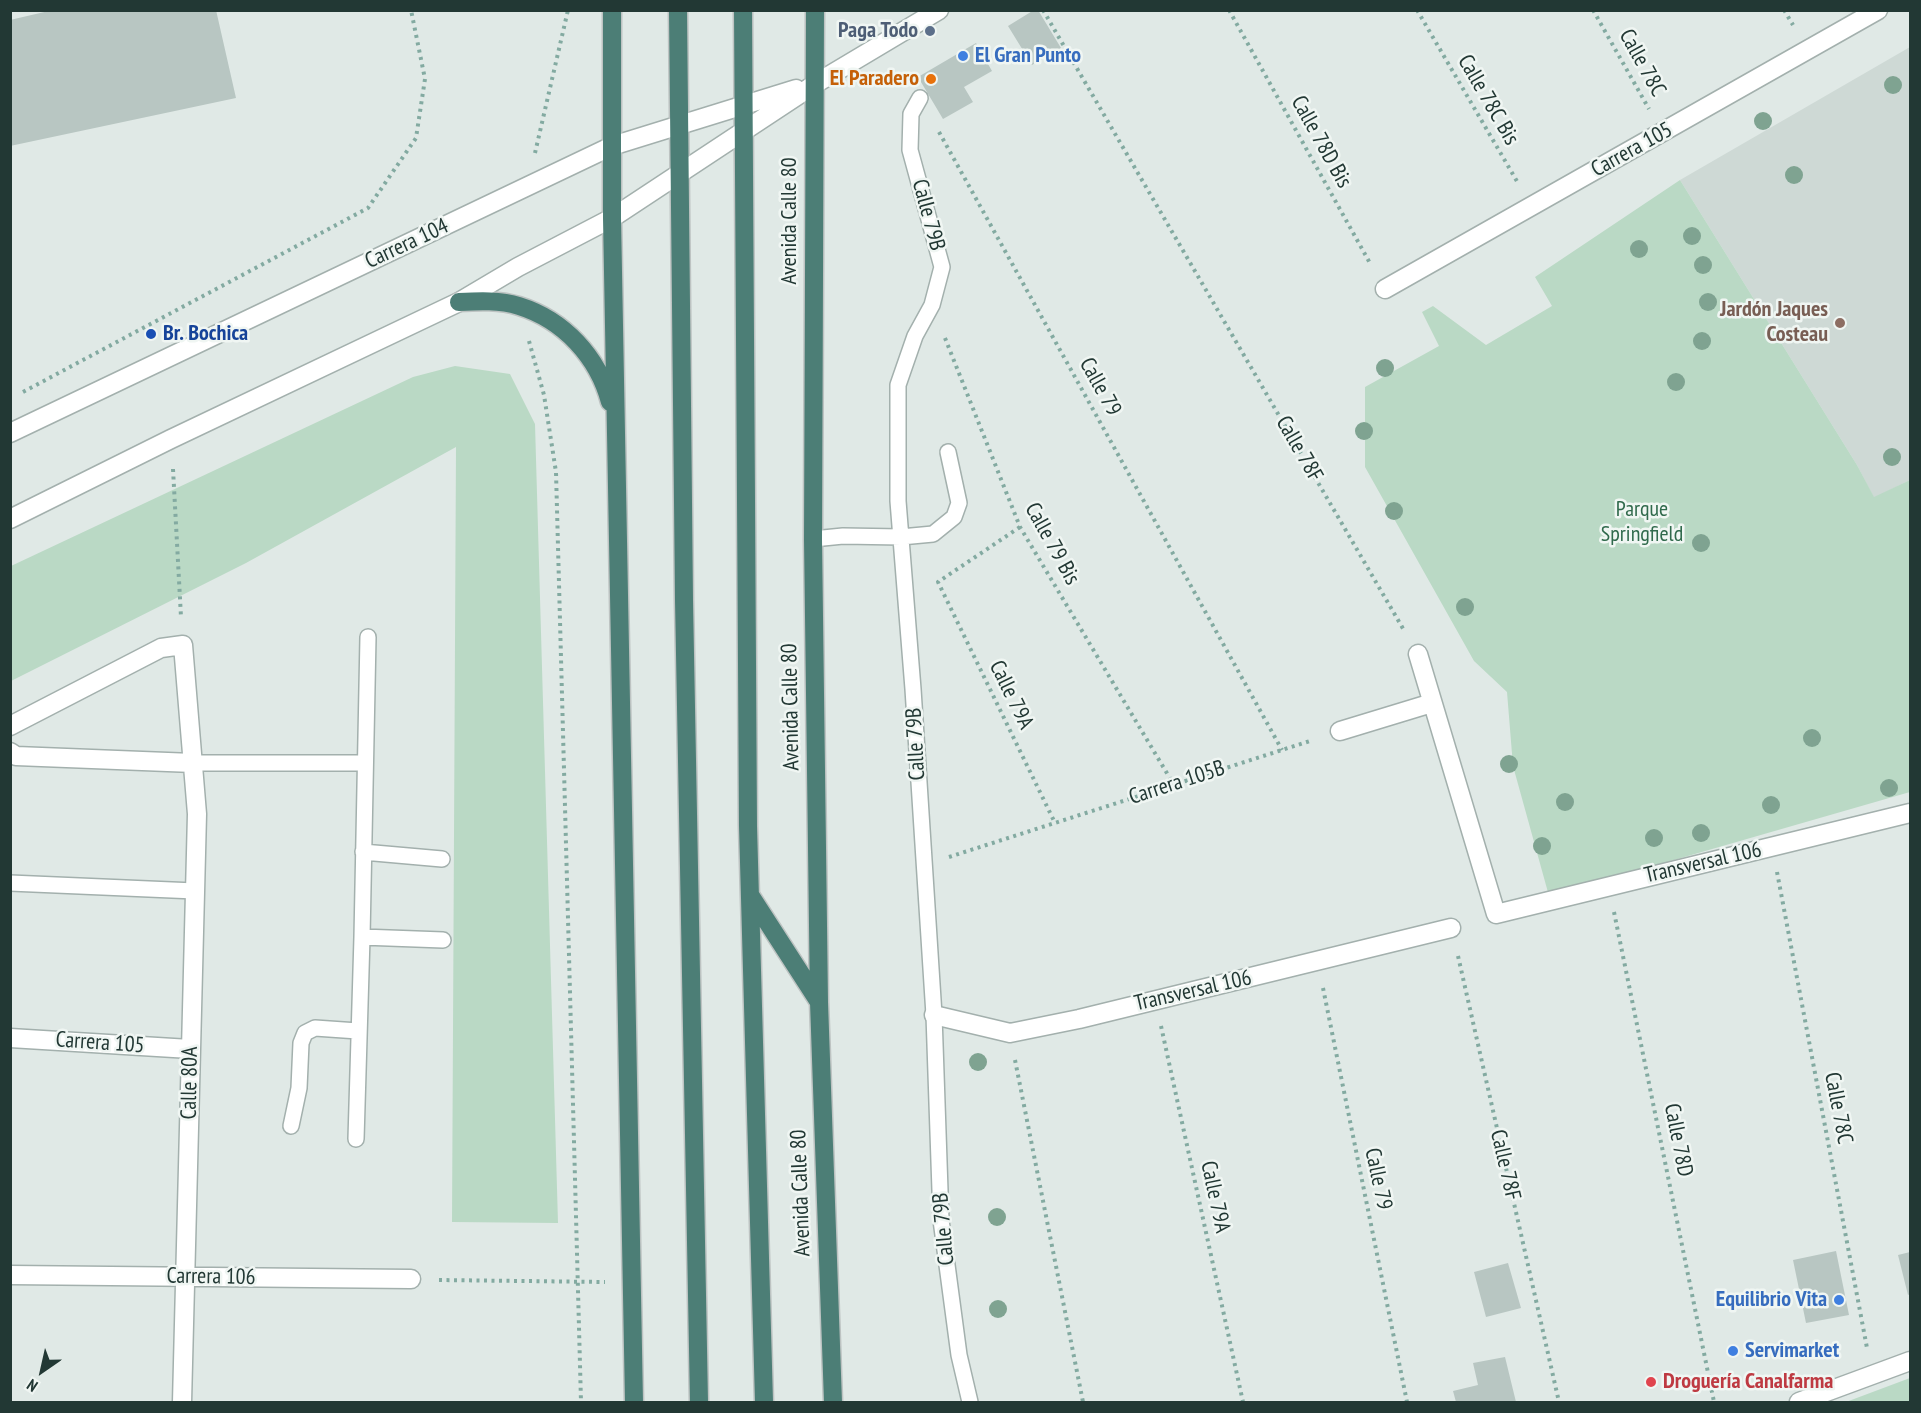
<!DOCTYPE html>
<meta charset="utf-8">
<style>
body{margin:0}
#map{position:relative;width:1921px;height:1413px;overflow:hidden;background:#e0e9e6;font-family:"PT Sans Narrow",sans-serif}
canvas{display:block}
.frame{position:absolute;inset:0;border:12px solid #223834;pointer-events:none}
.north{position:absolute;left:12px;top:1341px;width:60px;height:60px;-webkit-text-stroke:4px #f0f6f3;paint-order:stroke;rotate:214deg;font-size:16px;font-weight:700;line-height:24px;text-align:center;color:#223834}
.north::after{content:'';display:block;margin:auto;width:21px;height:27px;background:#223834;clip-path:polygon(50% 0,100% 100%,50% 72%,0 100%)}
</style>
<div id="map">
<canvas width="1921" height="1413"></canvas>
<div class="frame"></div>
<div class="north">N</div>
</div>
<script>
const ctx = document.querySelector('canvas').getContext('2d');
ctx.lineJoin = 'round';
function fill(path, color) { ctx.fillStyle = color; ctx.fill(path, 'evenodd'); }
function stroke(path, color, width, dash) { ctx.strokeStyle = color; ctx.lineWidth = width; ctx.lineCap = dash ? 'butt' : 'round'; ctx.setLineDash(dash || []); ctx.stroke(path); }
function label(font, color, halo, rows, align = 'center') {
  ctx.font = font + ' "PT Sans Narrow",sans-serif'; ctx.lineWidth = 5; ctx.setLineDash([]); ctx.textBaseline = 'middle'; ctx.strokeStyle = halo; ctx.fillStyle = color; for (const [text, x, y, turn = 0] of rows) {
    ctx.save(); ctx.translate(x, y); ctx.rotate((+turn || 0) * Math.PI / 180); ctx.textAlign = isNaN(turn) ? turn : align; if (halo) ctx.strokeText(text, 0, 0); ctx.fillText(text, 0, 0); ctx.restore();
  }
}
const built = new Path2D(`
 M1910,47v433l-36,18 -17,-33 -177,-285z`);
const green = new Path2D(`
 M1680,180l177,285 17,32 36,-17v312l-361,104 -36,-130 -6,-74 -33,-31 -109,-194v-80l74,-41 -17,-34 11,-6 53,39 66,-39 -17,-29z
 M455,366l55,8 25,50 23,799 -106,-1 4,-775 -210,116 -235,118v-115l402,-189z
 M1910,1378v24h-64z`);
const building = new Path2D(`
 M53,10h163l20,88 -226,48v-126z
 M1034,10h4l23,38 -29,17 -24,-39z
 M976,43l16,28 -28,16 9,15 -30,17 -25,-42z
 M1836,1251l13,64 -43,8 -13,-63z
 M1910,1252v42l-2,1 -10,-40z
 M1508,1263l13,45 -35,9 -12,-45z
 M1505,1357l11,45h-60l-3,-11 25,-6 -5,-22z`);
const path = new Path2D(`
 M1043,10l362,622
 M1229,10l142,255
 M1417,10l101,173
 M1593,10l56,99
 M1784,10l9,15
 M939,132l343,618
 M535,153l33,-143
 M945,338l75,189 154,258
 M529,341l15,54 12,77 25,930
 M23,392l345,-184 48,-70 9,-59 -14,-69
 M173,469l8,148
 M1020,527l-82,55 117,241
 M949,857l364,-117
 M1777,872l90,476
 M1614,912l100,490
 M1458,956l101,446
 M1323,988l84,414
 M1161,1026l82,376
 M1015,1060l68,342
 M439,1280l166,2`);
const service = new Path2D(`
 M920,98l-9,16 -1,36 32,117 -10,38 -17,31 -17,49v116l15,188 21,326 7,205 18,135 11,47
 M813,539l30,-3 58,1 32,-3 21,-17 5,-14 -11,-51
 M193,763h172
 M363,852l79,7
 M10,883l185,8
 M362,937l81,3
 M291,1126l8,-38 2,-45 4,-10 10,-5 43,3
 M356,1139l6,-202 6,-300`);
const minor = new Path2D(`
 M1385,289l493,-279
 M1418,654l78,260 414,-101
 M10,726l151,-78 22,-3 14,169 -15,588
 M1340,731l92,-28
 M10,752l6,4 177,7
 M934,1015l76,18 69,-14 372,-91
 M10,1038l180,11
 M10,1275l401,4`);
const tertiary = new Path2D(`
 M10,433l602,-287 184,-57
 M10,519l161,-80 288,-137 59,-35 94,-49 203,-134 124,-74
 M1799,1402l111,-41`);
const trunk = new Path2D(`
 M612,10v208l22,1184
 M678,10l6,590 15,802
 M743,10l5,816 16,576
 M815,10l-2,529 6,463 14,400
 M459,302c20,-1 41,-2 60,4 45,14 79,51 91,96
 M750,895l69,107`);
const trees = [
 [1893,85],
 [1763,121],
 [1794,175],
 [1692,236],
 [1639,249],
 [1703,265],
 [1708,302],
 [1702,341],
 [1385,368],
 [1676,382],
 [1364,431],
 [1892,457],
 [1394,511],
 [1701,543],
 [1465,607],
 [1812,738],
 [1509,764],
 [1889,788],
 [1565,802],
 [1771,805],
 [1701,833],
 [1654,838],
 [1542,846],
 [978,1062],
 [997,1217],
 [998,1309]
];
const markers = [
 [930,31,6,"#5c6f8a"],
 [963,56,6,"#3f7fe0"],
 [931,79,6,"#e8710a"],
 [1840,323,6,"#8d6e63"],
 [151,334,6,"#1a4fb4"],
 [1839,1300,6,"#3f7fe0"],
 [1733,1351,6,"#3f7fe0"],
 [1651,1382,6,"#e0444e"]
];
const serviceNames = [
 ["Paga Todo",918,31]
];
const shopNames = [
 ["El Gran Punto",975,56],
 ["Equilibrio Vita",1827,1300,"right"],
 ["Servimarket",1745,1351]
];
const streetNames = [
 ["Calle 78C",1642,63,61],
 ["Calle 78C Bis",1488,100,60],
 ["Calle 78D Bis",1321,142,61],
 ["Carrera 105",1632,150,-29],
 ["Calle 79B",928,215,75],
 ["Avenida Calle 80",790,221,-90],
 ["Carrera 104",407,244,-25],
 ["Calle 79",1100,387,61],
 ["Calle 78F",1299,449,60],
 ["Calle 79 Bis",1052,544,61],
 ["Calle 79A",1011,695,64],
 ["Avenida Calle 80",791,707,-91],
 ["Calle 79B",916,744,-93],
 ["Carrera 105B",1177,783,-18],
 ["Transversal 106",1703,863,-13],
 ["Transversal 106",1193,991,-13],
 ["Carrera 105",100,1043,4],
 ["Calle 80A",190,1083,-89],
 ["Calle 78C",1838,1108,79],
 ["Calle 78D",1678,1140,79],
 ["Calle 78F",1505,1165,77],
 ["Calle 79",1378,1179,78],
 ["Avenida Calle 80",801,1193,-92],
 ["Calle 79A",1215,1197,78],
 ["Calle 79B",944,1229,-95],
 ["Carrera 106",211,1277,1]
];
const foodNames = [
 ["El Paradero",919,79]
];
const educationNames = [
 ["Jardón Jaques",1828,310],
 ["Costeau",1828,335]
];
const transitNames = [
 ["Br. Bochica",163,334]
];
const parkNames = [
 ["Parque",1642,510],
 ["Springfield",1642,535]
];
const healthNames = [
 ["Droguería Canalfarma",1663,1382]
];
fill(built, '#ced9d5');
fill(green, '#bad9c5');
fill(building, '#b8c6c2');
stroke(service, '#a3b0ad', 18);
stroke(minor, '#a3b0ad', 21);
stroke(tertiary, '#a3b0ad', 21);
stroke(trunk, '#bdc3c2', 21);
stroke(path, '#83aaa1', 4, [3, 4.5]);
stroke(service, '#fff', 15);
stroke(minor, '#fff', 18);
stroke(tertiary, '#fff', 18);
stroke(trunk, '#4c7e76', 18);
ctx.fillStyle = '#7fa391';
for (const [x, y] of trees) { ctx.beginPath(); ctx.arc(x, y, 9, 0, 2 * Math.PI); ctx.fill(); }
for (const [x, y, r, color] of markers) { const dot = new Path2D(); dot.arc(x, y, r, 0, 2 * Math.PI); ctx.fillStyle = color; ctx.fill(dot); stroke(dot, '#f0f6f3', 2); }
label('bold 22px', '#4e5e75', '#f0f6f3', serviceNames, 'right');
label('bold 22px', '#366cbe', '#f0f6f3', shopNames, 'left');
label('22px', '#223834', '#f0f6f3', streetNames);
label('bold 22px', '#c56008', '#f0f6f3', foodNames, 'right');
label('bold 22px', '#785e54', '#f0f6f3', educationNames, 'right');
label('bold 22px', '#164399', '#f0f6f3', transitNames, 'left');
label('22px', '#306a4c', '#f0f6f3', parkNames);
label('bold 22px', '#be3a42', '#f0f6f3', healthNames, 'left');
</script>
